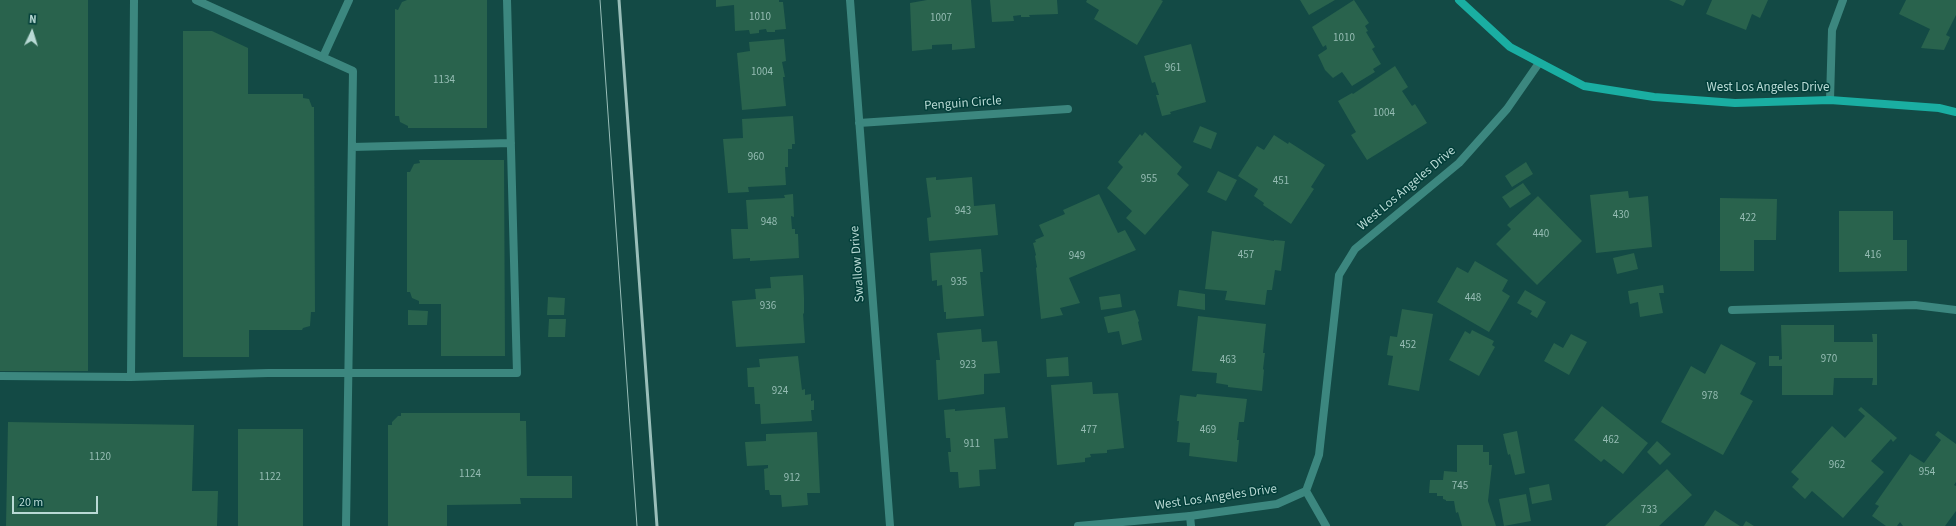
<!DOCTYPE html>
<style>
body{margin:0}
#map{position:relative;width:1956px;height:526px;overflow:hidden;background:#134a45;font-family:"Source Sans 3",sans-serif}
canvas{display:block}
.north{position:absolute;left:12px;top:12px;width:40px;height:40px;-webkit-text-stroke:3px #033f3a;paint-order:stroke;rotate:4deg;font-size:11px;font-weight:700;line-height:16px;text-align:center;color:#b9dad5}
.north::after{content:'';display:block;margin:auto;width:14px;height:18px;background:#b9dad5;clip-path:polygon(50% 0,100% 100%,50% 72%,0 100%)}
.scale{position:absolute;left:12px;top:496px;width:86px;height:18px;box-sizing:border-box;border:2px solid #b9dad5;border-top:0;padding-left:5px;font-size:12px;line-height:14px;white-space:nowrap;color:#b9dad5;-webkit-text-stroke:3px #033f3a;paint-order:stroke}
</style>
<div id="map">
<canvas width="1956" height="526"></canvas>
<div class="north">N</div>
<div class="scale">20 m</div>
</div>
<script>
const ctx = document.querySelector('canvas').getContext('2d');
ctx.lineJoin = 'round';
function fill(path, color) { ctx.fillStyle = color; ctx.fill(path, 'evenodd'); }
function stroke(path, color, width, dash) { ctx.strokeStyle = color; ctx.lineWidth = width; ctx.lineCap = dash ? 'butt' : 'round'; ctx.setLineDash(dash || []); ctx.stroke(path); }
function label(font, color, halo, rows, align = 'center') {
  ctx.font = font + ' "Source Sans 3",sans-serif'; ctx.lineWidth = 3; ctx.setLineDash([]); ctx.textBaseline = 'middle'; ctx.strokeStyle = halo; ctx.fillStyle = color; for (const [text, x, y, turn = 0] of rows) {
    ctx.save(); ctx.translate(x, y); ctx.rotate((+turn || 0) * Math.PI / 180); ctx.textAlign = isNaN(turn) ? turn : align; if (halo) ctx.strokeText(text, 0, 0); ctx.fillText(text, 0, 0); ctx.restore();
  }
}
const building = new Path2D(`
 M0,0h88v371h-88z
 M407,0h80v128h-79v-2l-8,-4 -1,-6h-4v-107l3,1 4,-8z
 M716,0h63v2h4l3,27 -11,1v2h-8l-1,-3 -7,1v3l-9,1 -1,-4 -14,1 -1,-26 -18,2z
 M927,0h44l4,48 -23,2v-6l-20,1v4l-20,2 -2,-48z
 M990,0h67l1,14 -29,1 1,2h-9v-2l-8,1 1,5 -22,1z
 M1087,0h74l2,1 -26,44 -43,-26 5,-9 -13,-8z
 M1300,0h35l-26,15z
 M1354,0l15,23 -4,3 3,5 -2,1 9,15 -3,2 9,15 -8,5 2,3 -23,14 -10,-14 -9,6 -8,-8 -7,-15 9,-6 -1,-4 -3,2 -11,-20z
 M1669,0h17l-3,6z
 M1712,0h56l-8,18 -8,-4 -6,16 -40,-16z
 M1906,0h50v15l-10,20 4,2 -6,13 -23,-2 9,-19 -31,-15z
 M183,31h29l36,17v46h55v4l6,1 3,8h2l1,205h-4l-1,14 -7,2 -1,2h-53v27h-66z
 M784,39l2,22 -4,1 3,15h-2l3,29 -44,4 -5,-57 13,-2 -1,-9z
 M1191,44l15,58 -36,10 1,2 -9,2 -6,-21h3l-4,-13 -3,1 -8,-27z
 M1395,66l13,21 -6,4 10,15 3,-2 12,19 -60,37 -16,-25 5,-3 -18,-31 14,-8 1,1z
 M793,116l2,28h-3v5h-4v18h-3l1,18 -38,2 1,5 -21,1 -5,-54 20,-1 -1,-19z
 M1200,126l17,7 -6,16 -18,-7z
 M1145,132l37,35 -5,7 12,11 -44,50 -19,-17 6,-7 -25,-23 16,-21 -5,-5 22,-28 2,2z
 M1274,135l14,9 1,-2 36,23 -14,22 3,2 -23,35 -28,-19 1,-2 -10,-7 4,-7 -20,-13 19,-30 7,4z
 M419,160h85l1,196h-64v-52h-22v-3l-7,-3 -2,-6h-3v-120h3l4,-8 6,-1z
 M1526,162l7,12 -21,13 -7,-11z
 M1218,171l19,9 -11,21 -19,-9z
 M936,177v3l36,-3 2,29 21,-2 3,31 -69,6 -2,-23 4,-1 -5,-39z
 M1523,183l8,11 -21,14 -8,-11z
 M1628,191l1,7 19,-2 4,51 -56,6 -6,-58z
 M793,194l1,23 -3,-1 1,13h3v5h3l1,24 -49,3v-3l-17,1 -2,-30h17l-2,-29 39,-2 -1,-3z
 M1099,194l19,39 7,-3 11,20 -67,28 11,25 -20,5 3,7 -22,4 -5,-51 1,-1 -2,-11 1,-1 -3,-12 3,-1 -1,-2 9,-4 -5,-11 26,-11 -2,-4z
 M1538,196l44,45 -45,44 -41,-41 15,-15 -4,-4z
 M1720,198l57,1 -1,41h-22v31h-34z
 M1839,211h54v29h14v31l-68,1z
 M1212,231l62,10v-1l11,1 -4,30 -6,-1 -3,20h-5l-2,15 -40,-5 2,-9 -22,-2z
 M981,249l2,23h-3l4,44 -38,3v-7h-2l-2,-27 -5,1v-6l-5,1 -2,-28z
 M1634,253l4,16 -21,5 -4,-16z
 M1475,261l33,19 -6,11 8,5 -21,36 -52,-30 20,-35 11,6z
 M803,275l1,23v16l-1,-1 2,30 -69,4 -4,-46 24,-2 -1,-10 16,-1 -1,-11z
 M1663,285l1,8h-5l4,20 -23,4 -2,-15 -8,2 -2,-13z
 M1179,290l26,4v16l-28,-4z
 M1525,290l21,12 -9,16 -7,-4 2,-3 -15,-8z
 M1120,294l2,13 -21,3 -2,-13z
 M548,297l17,1 -1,17h-17z
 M1402,309l31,5 -14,77 -31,-6 5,-29 -6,-1 3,-19 7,1z
 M408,310l20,1 -1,14h-19z
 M1135,310l4,11 -1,1 4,18 -20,5 -3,-14 -11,2 -4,-16z
 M1198,316l68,8 -3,29h2l-2,16 1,1 -2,21 -34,-4v-2l-12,-2 1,-10 -25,-2z
 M549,319h17l-1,18h-17z
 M1781,325h53v17h39l-1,-8h5v51h-5l1,-7h-39l-1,17h-51v-29h-13v-10h10v4l3,-1z
 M981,329l1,13 15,-1 3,32 -16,1v20l-46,6 -2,-40h4l-3,-27z
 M1472,330l22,11 -2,4 3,2 -16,29 -30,-16 16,-29 5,3z
 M1571,334l16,8 -18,33 -25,-14 10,-18 9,5z
 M1721,344l35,19 -16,31 13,7 -30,54 -62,-33 30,-56 14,8z
 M798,356l4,34 3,-1v6l6,-1v7l3,-1v10h-3l1,11 -51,3 -1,-20h-5l-1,-17h-6l-1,-19 13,-1 -1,-8z
 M1068,357l1,19 -22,1 -1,-18z
 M1092,382l1,12 25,-1 6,55 -17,2v3l-17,1 1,3 -6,1v4l-28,3 -6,-80z
 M1197,394l50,5 -3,23h-5l-2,18h2l-2,22 -48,-6 1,-13 -13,-1 2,-21h-2l3,-26 16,2z
 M1602,406l46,37 -25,31 -19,-15 -3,3 -27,-22z
 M1005,407l3,31 -14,1 2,30 -17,1 1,16 -21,2 -1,-16h-8l-2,-20h3l-1,-14h-4l-2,-28 11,-1v2z
 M1861,407l36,31 -4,4 -2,-3 -20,22 13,11 -41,46 -31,-27 -7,8 -13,-12 7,-8 -8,-7 41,-46 13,12 20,-22 -7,-6z
 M401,413h119v8h6l1,55h45v22h-52l1,6 -74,1v21h-59v-101h4v-3l6,-6h3z
 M8,422l186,3 -2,66h26l-1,35h-211z
 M238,429h65v97h-65z
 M1517,431l8,42 -10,2 -5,-21 -2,1 -5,-21z
 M1938,431l18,13v38l-2,3 2,1v25l-11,15h-42l-3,-4 -3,4h-11l-14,-10 7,-10 -4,-2 35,-50 14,9 17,-23 -6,-5z
 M817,432l3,61h-13l1,12 -26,2 -1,-12h-11l-1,-5h-4l-1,-21 4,-1v-3l-21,1 -2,-24 21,-1v-7z
 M1657,441l14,13 -11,11 -13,-13z
 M1457,445h26v7h6v13h3l-4,36 8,25h-34l-4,-14 -2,1 -2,-12h-8v-1l-3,-1v-3h-6v-3h-8l1,-13h13l1,-9 13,1z
 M1667,469l25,26 -33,31h-54z
 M1549,484l3,16 -20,4 -3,-16z
 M1526,494l5,27 -27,5 -5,-27z
 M1715,510l25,16h-36z
 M1746,521l8,5h-11z`);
const service = new Path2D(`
 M196,0l157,71 -7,455
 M323,57l26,-57
 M352,147l159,-4
 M1732,310l183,-5 41,5
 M0,376l131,1 137,-4h249l-10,-373
 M131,377l3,-377
 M1190,516l1,10`);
const minor = new Path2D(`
 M850,0l40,526
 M1830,100l2,-70 11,-30
 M859,123l209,-14`);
const tertiary = new Path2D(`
 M1306,491l20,35
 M1078,526l112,-10 87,-12 29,-13 13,-36 20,-180 16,-26 104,-86 48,-54 32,-46`);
const secondary = new Path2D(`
 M1459,0l51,47 74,39 70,11 81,6 95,-3 109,8 17,4`);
const tram = new Path2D(`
 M600,0l37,526`);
const rail = new Path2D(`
 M619,0l38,526`);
const numberNames = [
 ["1010",760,18],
 ["1007",941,19],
 ["1010",1344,39],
 ["961",1173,69],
 ["1004",762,73],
 ["1134",444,81],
 ["1004",1384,114],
 ["960",756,158],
 ["955",1149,180],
 ["451",1281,182],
 ["943",963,212],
 ["430",1621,216],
 ["422",1748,219],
 ["948",769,223],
 ["440",1541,235],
 ["457",1246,256],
 ["416",1873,256],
 ["949",1077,257],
 ["935",959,283],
 ["448",1473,299],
 ["936",768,307],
 ["452",1408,346],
 ["970",1829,360],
 ["463",1228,361],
 ["923",968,366],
 ["924",780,392],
 ["978",1710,397],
 ["477",1089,431],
 ["469",1208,431],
 ["462",1611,441],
 ["911",972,445],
 ["1120",100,458],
 ["962",1837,466],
 ["954",1927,473],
 ["1124",470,475],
 ["1122",270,478],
 ["912",792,479],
 ["745",1460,487],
 ["733",1649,511]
];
const streetNames = [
 ["West Los Angeles Drive",1768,88],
 ["Penguin Circle",963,104,-4],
 ["West Los Angeles Drive",1407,189,-40],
 ["Swallow Drive",858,264,-94],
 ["West Los Angeles Drive",1216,498,-8]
];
fill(building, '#29634d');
stroke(service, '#3c877f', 8);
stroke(minor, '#3c877f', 8);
stroke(tertiary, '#3c877f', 8);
stroke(secondary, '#1aaea2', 8);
stroke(tram, '#99beb9', 1);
stroke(rail, '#99beb9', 3);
label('11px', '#95bcb3', null, numberNames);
label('13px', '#b9dad5', '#033f3a', streetNames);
</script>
